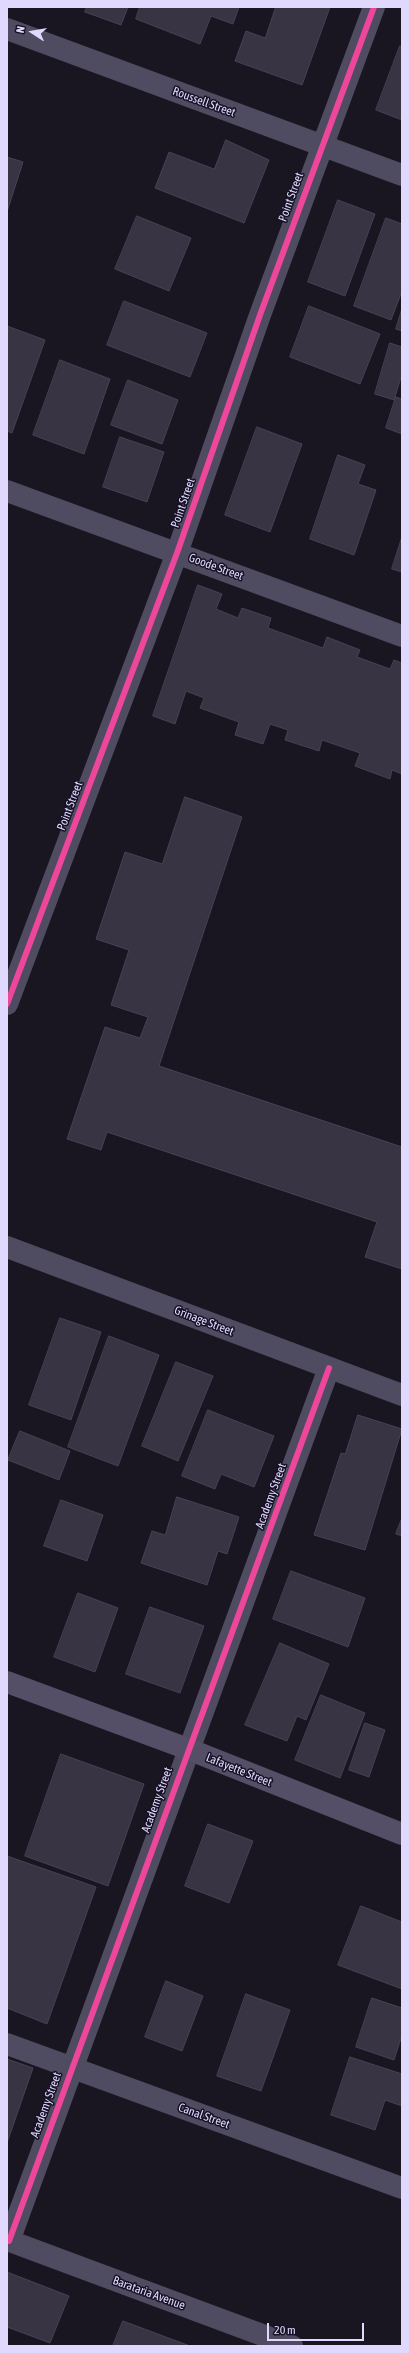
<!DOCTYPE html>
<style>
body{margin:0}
#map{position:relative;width:409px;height:2353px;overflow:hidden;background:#191621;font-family:"Asap Condensed",sans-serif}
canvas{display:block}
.frame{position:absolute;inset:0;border:8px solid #e1d9fd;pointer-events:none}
.north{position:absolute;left:12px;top:12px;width:40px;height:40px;-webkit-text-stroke:3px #171126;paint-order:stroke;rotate:282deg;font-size:11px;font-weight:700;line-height:16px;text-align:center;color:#e1d9fd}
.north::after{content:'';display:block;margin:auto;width:14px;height:18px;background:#e1d9fd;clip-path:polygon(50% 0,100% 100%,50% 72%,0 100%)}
.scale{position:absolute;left:267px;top:2323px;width:97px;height:18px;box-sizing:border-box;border:2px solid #e1d9fd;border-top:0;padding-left:5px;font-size:12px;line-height:14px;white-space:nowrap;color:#e1d9fd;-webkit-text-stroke:3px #171126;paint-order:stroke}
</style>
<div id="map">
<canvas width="409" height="2353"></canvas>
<div class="frame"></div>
<div class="north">N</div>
<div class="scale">20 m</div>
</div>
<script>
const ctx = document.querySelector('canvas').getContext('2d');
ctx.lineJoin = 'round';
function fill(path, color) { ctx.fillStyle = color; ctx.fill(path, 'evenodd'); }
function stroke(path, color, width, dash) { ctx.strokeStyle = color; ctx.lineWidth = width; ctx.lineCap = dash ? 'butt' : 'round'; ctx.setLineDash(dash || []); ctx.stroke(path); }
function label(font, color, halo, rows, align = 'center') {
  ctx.font = font + ' "Asap Condensed",sans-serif'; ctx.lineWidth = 3; ctx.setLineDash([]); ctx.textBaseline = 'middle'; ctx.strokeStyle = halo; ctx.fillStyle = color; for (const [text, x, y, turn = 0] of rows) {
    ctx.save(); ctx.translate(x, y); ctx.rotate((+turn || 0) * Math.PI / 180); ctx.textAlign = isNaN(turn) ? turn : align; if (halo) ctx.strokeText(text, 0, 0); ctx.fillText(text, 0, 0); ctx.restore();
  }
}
const building = new Path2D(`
 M87,7h41l-7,18 -36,-13z
 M140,7h99l-6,17 -22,-8 -11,28 -64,-25z
 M276,7h54l-28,78 -67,-24 11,-30 19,7z
 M400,46l2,1v73l-26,-10z
 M226,140l43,20 -25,63 -89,-35 14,-36 45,17z
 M7,157l16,5 -16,50z
 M338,200l37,14 -30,82 -37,-14z
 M137,216l54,22 -22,53 -54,-22z
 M386,218l16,6v67l-11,29 -37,-14z
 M124,301l83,32 -17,44 -83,-32z
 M309,306l71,28 -20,50 -70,-27z
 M402,309v22l-6,-2z
 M7,326l38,14 -33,93 -5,-2z
 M390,343l12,4v27l-8,26 -19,-6z
 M60,360l50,19 -26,75 -51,-19z
 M128,380l50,20 -16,44 -51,-19z
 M396,397l6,2v35l-16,-6z
 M257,427l45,17 -32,88 -45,-17z
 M120,437l44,15 -17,50 -44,-15z
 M338,455l27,10 -7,19 18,6 -22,65 -44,-16z
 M402,537v35l-10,-3z
 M198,585l24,9 -6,15 22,9 4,-10 29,10 -3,10 55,20 4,-11 33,13 -3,7 33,12 4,-9 8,3v111l-10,-4 -2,9 -35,-13 5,-13 -38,-13 -3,11 -34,-11 3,-10 -18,-6 -7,20 -28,-9 4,-13 -39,-14 4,-10 -18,-7 -11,33 -22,-8z
 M185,797l57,20 -83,249 243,81v122l-37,-12 12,-35 -270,-90 -6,18 -34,-11 38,-112 35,11 8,-21 -37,-12 18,-55 -33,-11 29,-87 37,12z
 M60,1318l41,14 -30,88 -42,-15z
 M109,1336l50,19 -41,111 -50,-19z
 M176,1362l37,14 -35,85 -36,-15z
 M208,1410l66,26 -20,51 -33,-13 -6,15 -33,-13z
 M358,1415l44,14 -37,121 -51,-15 27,-82 4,1z
 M20,1431l50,20 -11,29 -51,-20z
 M177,1497l62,20 -12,37 -9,-3 -11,34 -66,-22 11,-32 13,4z
 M61,1500l42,15 -16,46 -43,-15z
 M402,1518v18l-6,-2z
 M291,1571l74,27 -17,49 -75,-28z
 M78,1593l40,15 -23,64 -41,-15z
 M150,1607l54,19 -24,67 -54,-19z
 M280,1643l49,21 -23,56 -9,-4 -10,25 -42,-16z
 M321,1695l44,18 -25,65 -45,-18z
 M365,1723l20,7 -16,47 -20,-7z
 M61,1754l83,30 -36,102 -83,-30z
 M208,1824l45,17 -24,62 -44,-17z
 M7,1856l89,31 -49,137 -40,-16z
 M361,1906l41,16v67l-64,-24z
 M166,1981l37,15 -21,55 -37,-14z
 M246,1994l44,16 -29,81 -44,-15z
 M372,1998l30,10v27l-8,25 -38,-13z
 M350,2057l52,17v32l-17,-6 -10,30 -44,-15z
 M7,2059l26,9 -26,75z
 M7,2272l62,24 -19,47 -43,-16z
 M123,2321l67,25h-77z`);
const street = new Path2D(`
 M7,29l395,146
 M7,491l395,145
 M7,1004l170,-451 83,-238 114,-308
 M7,1247l395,148
 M7,2044l395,144
 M7,2240l285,106
 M9,2241l320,-873`);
const secondary = new Path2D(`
 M7,1682l181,67 214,85`);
const cycleway = new Path2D(`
 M7,1004l170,-451 83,-238 114,-308
 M9,2241l320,-873`);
const streetNames = [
 ["Roussell Street",204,102,20],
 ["Point Street",291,197,-70],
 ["Point Street",183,503,-71],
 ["Goode Street",216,567,20],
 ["Point Street",70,806,-69],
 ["Grinage Street",204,1321,21],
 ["Academy Street",271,1496,-70],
 ["Lafayette Street",239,1770,22],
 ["Academy Street",157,1800,-70],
 ["Academy Street",46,2105,-70],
 ["Canal Street",204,2116,20],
 ["Barataria Avenue",149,2293,20]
];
fill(building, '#393443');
stroke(building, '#474155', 1);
stroke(street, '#4f4c61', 22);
stroke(secondary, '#544f67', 22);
stroke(cycleway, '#ed469a', 6);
label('12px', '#e1d9fd', '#171126', streetNames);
</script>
